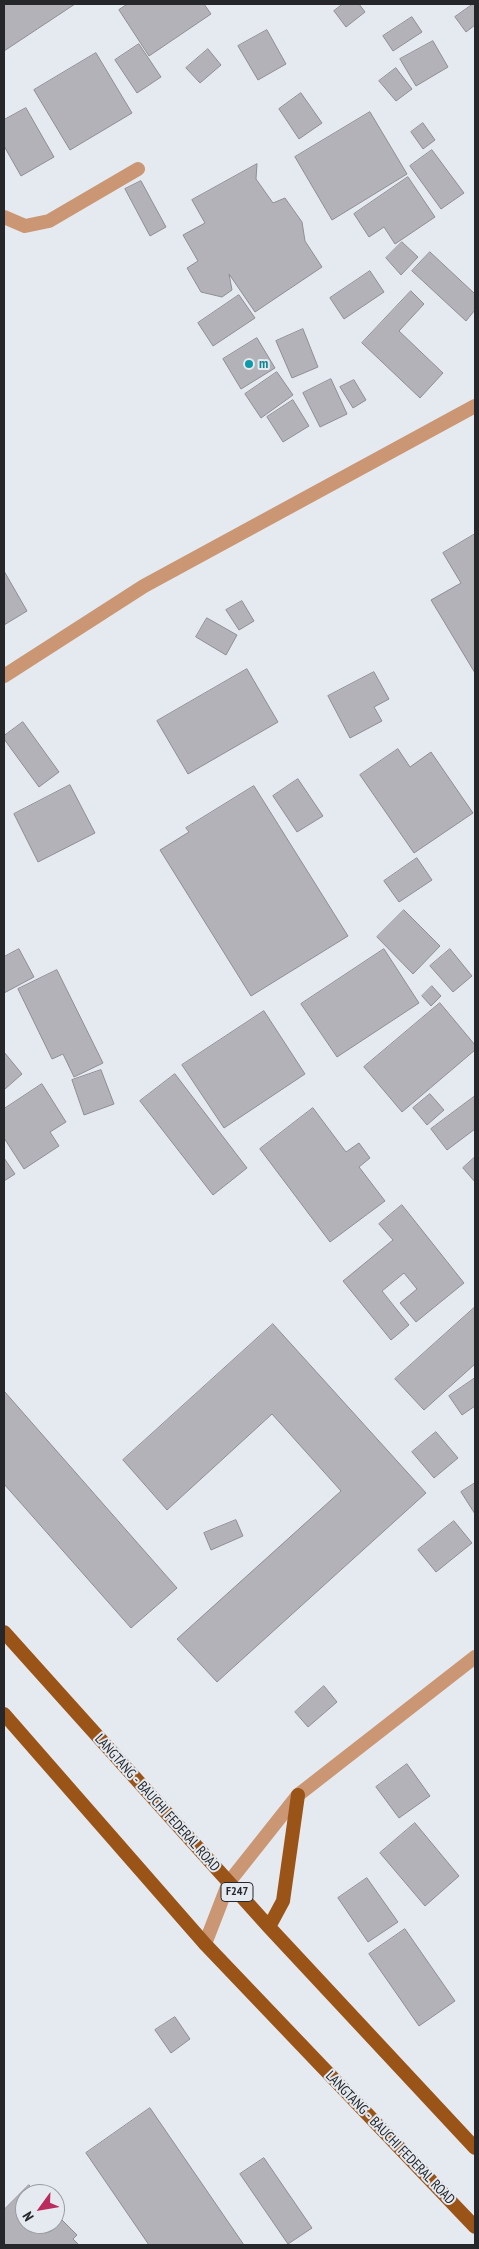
<!DOCTYPE html>
<style>
body{margin:0}
#map{position:relative;width:479px;height:2249px;overflow:hidden;background:#e5eaf1;font-family:"PT Sans Narrow",sans-serif}
canvas{display:block}
.frame{position:absolute;inset:0;border:5px solid #25272a;pointer-events:none}
.north{position:absolute;left:15px;top:2184px;width:50px;height:50px;box-sizing:border-box;background:#e5eaf1;border:1px solid #989ca1;border-radius:50%;rotate:238deg;font-size:14px;font-weight:700;line-height:20px;text-align:center;color:#25272a}
.north::after{content:'';display:block;margin:auto;width:18px;height:22px;background:#b92c5d;clip-path:polygon(50% 0,100% 100%,50% 72%,0 100%)}
</style>
<div id="map">
<canvas width="479" height="2249"></canvas>
<div class="frame"></div>
<div class="north">N</div>
</div>
<script>
const ctx = document.querySelector('canvas').getContext('2d');
ctx.lineJoin = 'round';
function fill(path, color) { ctx.fillStyle = color; ctx.fill(path, 'evenodd'); }
function stroke(path, color, width, dash) { ctx.strokeStyle = color; ctx.lineWidth = width; ctx.lineCap = dash ? 'butt' : 'round'; ctx.setLineDash(dash || []); ctx.stroke(path); }
function label(font, color, halo, rows, align = 'center') {
  ctx.font = font + ' "PT Sans Narrow",sans-serif'; ctx.lineWidth = 4; ctx.setLineDash([]); ctx.textBaseline = 'middle'; ctx.strokeStyle = halo; ctx.fillStyle = color; for (const [text, x, y, turn = 0] of rows) {
    ctx.save(); ctx.translate(x, y); ctx.rotate((+turn || 0) * Math.PI / 180); ctx.textAlign = isNaN(turn) ? turn : align; if (halo) ctx.strokeText(text, 0, 0); ctx.fillText(text, 0, 0); ctx.restore();
  }
}
const building = new Path2D(`
 M4,4h71l-71,47z
 M128,4h76l7,10 -62,42 -30,-46z
 M343,4h16l6,8 -19,15 -12,-16z
 M473,4h2v21l-9,7 -11,-15z
 M412,17l10,15 -29,19 -10,-15z
 M267,30l19,34 -28,16 -20,-34z
 M433,41l15,26 -32,19 -16,-27z
 M139,44l22,33 -24,16 -22,-33z
 M208,49l13,16 -21,18 -14,-15z
 M96,53l36,60 -62,37 -36,-60z
 M396,68l16,21 -16,12 -17,-20z
 M301,93l21,30 -23,16 -20,-30z
 M26,108l28,49 -33,19 -17,-30v-26z
 M370,112l37,62 -75,46 -37,-63z
 M423,123l12,17 -12,9 -12,-17z
 M432,150l32,43 -23,16 -31,-43z
 M257,164l-1,15 17,24 12,-5 17,24 3,19 17,26 -67,45 -26,-38 3,16 -10,7 -21,-5 -14,-24 11,-7 -15,-26 22,-12 -13,-23z
 M408,177l27,40 -40,27 -11,-17 -15,10 -15,-23z
 M141,181l25,46 -16,9 -25,-47z
 M402,242l16,15 -17,18 -15,-17z
 M430,252l45,42v16l-9,11 -54,-50z
 M370,271l14,21 -40,27 -14,-21z
 M411,291l13,13 -25,27 44,42 -23,25 -58,-55z
 M239,295l16,23 -42,28 -15,-23z
 M303,329l15,38 -26,11 -16,-37z
 M257,338l18,30 -34,21 -18,-30z
 M277,372l16,23 -32,23 -16,-24z
 M331,379l16,35 -27,13 -17,-34z
 M354,380l12,20 -13,8 -13,-21z
 M293,400l16,26 -26,16 -16,-25z
 M475,534v139l-44,-73 30,-17 -18,-30z
 M4,571l23,40 -23,14z
 M242,601l12,20 -15,9 -13,-20z
 M207,618l30,17 -11,20 -30,-18z
 M247,669l31,53 -90,52 -31,-53z
 M374,672l15,27 -15,8 8,14 -32,17 -22,-42z
 M23,722l36,50 -20,15 -35,-48v-3z
 M398,749l12,18 21,-15 42,61 -59,40 -54,-78z
 M298,779l25,37 -26,16 -24,-36z
 M70,785l25,48 -57,29 -24,-48z
 M254,786l94,150 -97,60 -91,-146 29,-18 -3,-4z
 M417,858l15,22 -33,22 -15,-21z
 M404,910l36,36 -27,28 -36,-37z
 M19,949l15,28 -30,16v-36z
 M384,949l35,54 -82,54 -36,-53z
 M450,949l22,27 -19,16 -23,-26z
 M57,970l46,93 -29,14 -11,-23 -11,5 -34,-70z
 M432,986l9,10 -10,10 -9,-10z
 M440,1003l35,42v5l-73,62 -38,-45z
 M264,1011l41,63 -81,54 -42,-63z
 M4,1052l18,22 -17,15 -1,-1z
 M101,1070l13,34 -30,11 -12,-35z
 M175,1074l72,94 -34,27 -73,-94z
 M42,1084l24,38 -16,10 9,14 -35,23 -20,-31v-29z
 M430,1094l14,16 -17,15 -14,-17z
 M475,1096v33l-28,21 -16,-21z
 M313,1108l33,44 13,-9 11,15 -11,9 26,34 -55,41 -70,-93z
 M475,1157v25l-12,-14z
 M4,1158l11,16 -11,7z
 M402,1205l62,78 -48,39 -16,-19 17,-14 -13,-16 -22,18 27,34 -18,15 -48,-59 50,-41 -14,-16z
 M475,1307v57l-51,46 -29,-31z
 M273,1324l153,169 -209,189 -40,-43 164,-148 -69,-77 -105,96 -44,-50z
 M475,1378v28l-13,9 -13,-19z
 M4,1391l173,197 -46,40 -127,-144z
 M436,1432l22,26 -24,20 -22,-26z
 M475,1483v31l-14,-22z
 M236,1520l7,16 -32,14 -7,-17z
 M454,1521l18,22 -36,29 -18,-22z
 M324,1686l13,16 -29,25 -13,-15z
 M407,1764l23,32 -31,22 -23,-31z
 M415,1823l44,53 -34,30 -45,-53z
 M367,1878l31,44 -30,20 -30,-44z
 M405,1929l50,72 -36,25 -50,-72z
 M175,2017l15,22 -19,14 -16,-23z
 M150,2108l94,137h-95l-63,-92z
 M264,2158l48,70 -24,16 -48,-70z
 M29,2185l8,9h-12v30h30v-11l22,22 -4,4 6,6h-75v-35z`);
const minor = new Path2D(`
 M4,217l21,9 24,-5 89,-52
 M4,676l140,-90 331,-180
 M205,1944l24,-62 69,-87 177,-138`);
const primary = new Path2D(`
 M4,1632l265,295 206,221
 M4,1714l201,230 270,283
 M269,1927l14,-26 15,-106`);
const markers = [
 [249,364,5,"#0f9aa8"]
];
const shields = [
 [237,1892,32]
];
const shieldNames = [
 ["F247",237,1892]
];
const cultureNames = [
 ["m",259,364]
];
const streetNames = [
 ["LANGTANG - BAUCHI FEDERAL ROAD",157,1803,48],
 ["LANGTANG - BAUCHI FEDERAL ROAD",390,2138,46]
];
fill(building, '#b4b2b9');
stroke(building, '#8f8d94', 1);
stroke(minor, '#ca9674', 14);
stroke(primary, '#9b5418', 14);
for (const [x, y, r, color] of markers) { const dot = new Path2D(); dot.arc(x, y, r, 0, 2 * Math.PI); ctx.fillStyle = color; ctx.fill(dot); stroke(dot, '#e5eaf1', 2); }
for (const [x, y, w] of shields) { const box = new Path2D(); box.roundRect(x - w / 2, y - 9.5, w, 19, 4); ctx.fillStyle = '#e5eaf1'; ctx.fill(box); stroke(box, '#25272a', 1); }
label('bold 12px', '#25272a', null, shieldNames);
label('bold 14px', '#0d838f', '#e5eaf1', cultureNames, 'left');
label('14px', '#25272a', '#e5eaf1', streetNames);
</script>
